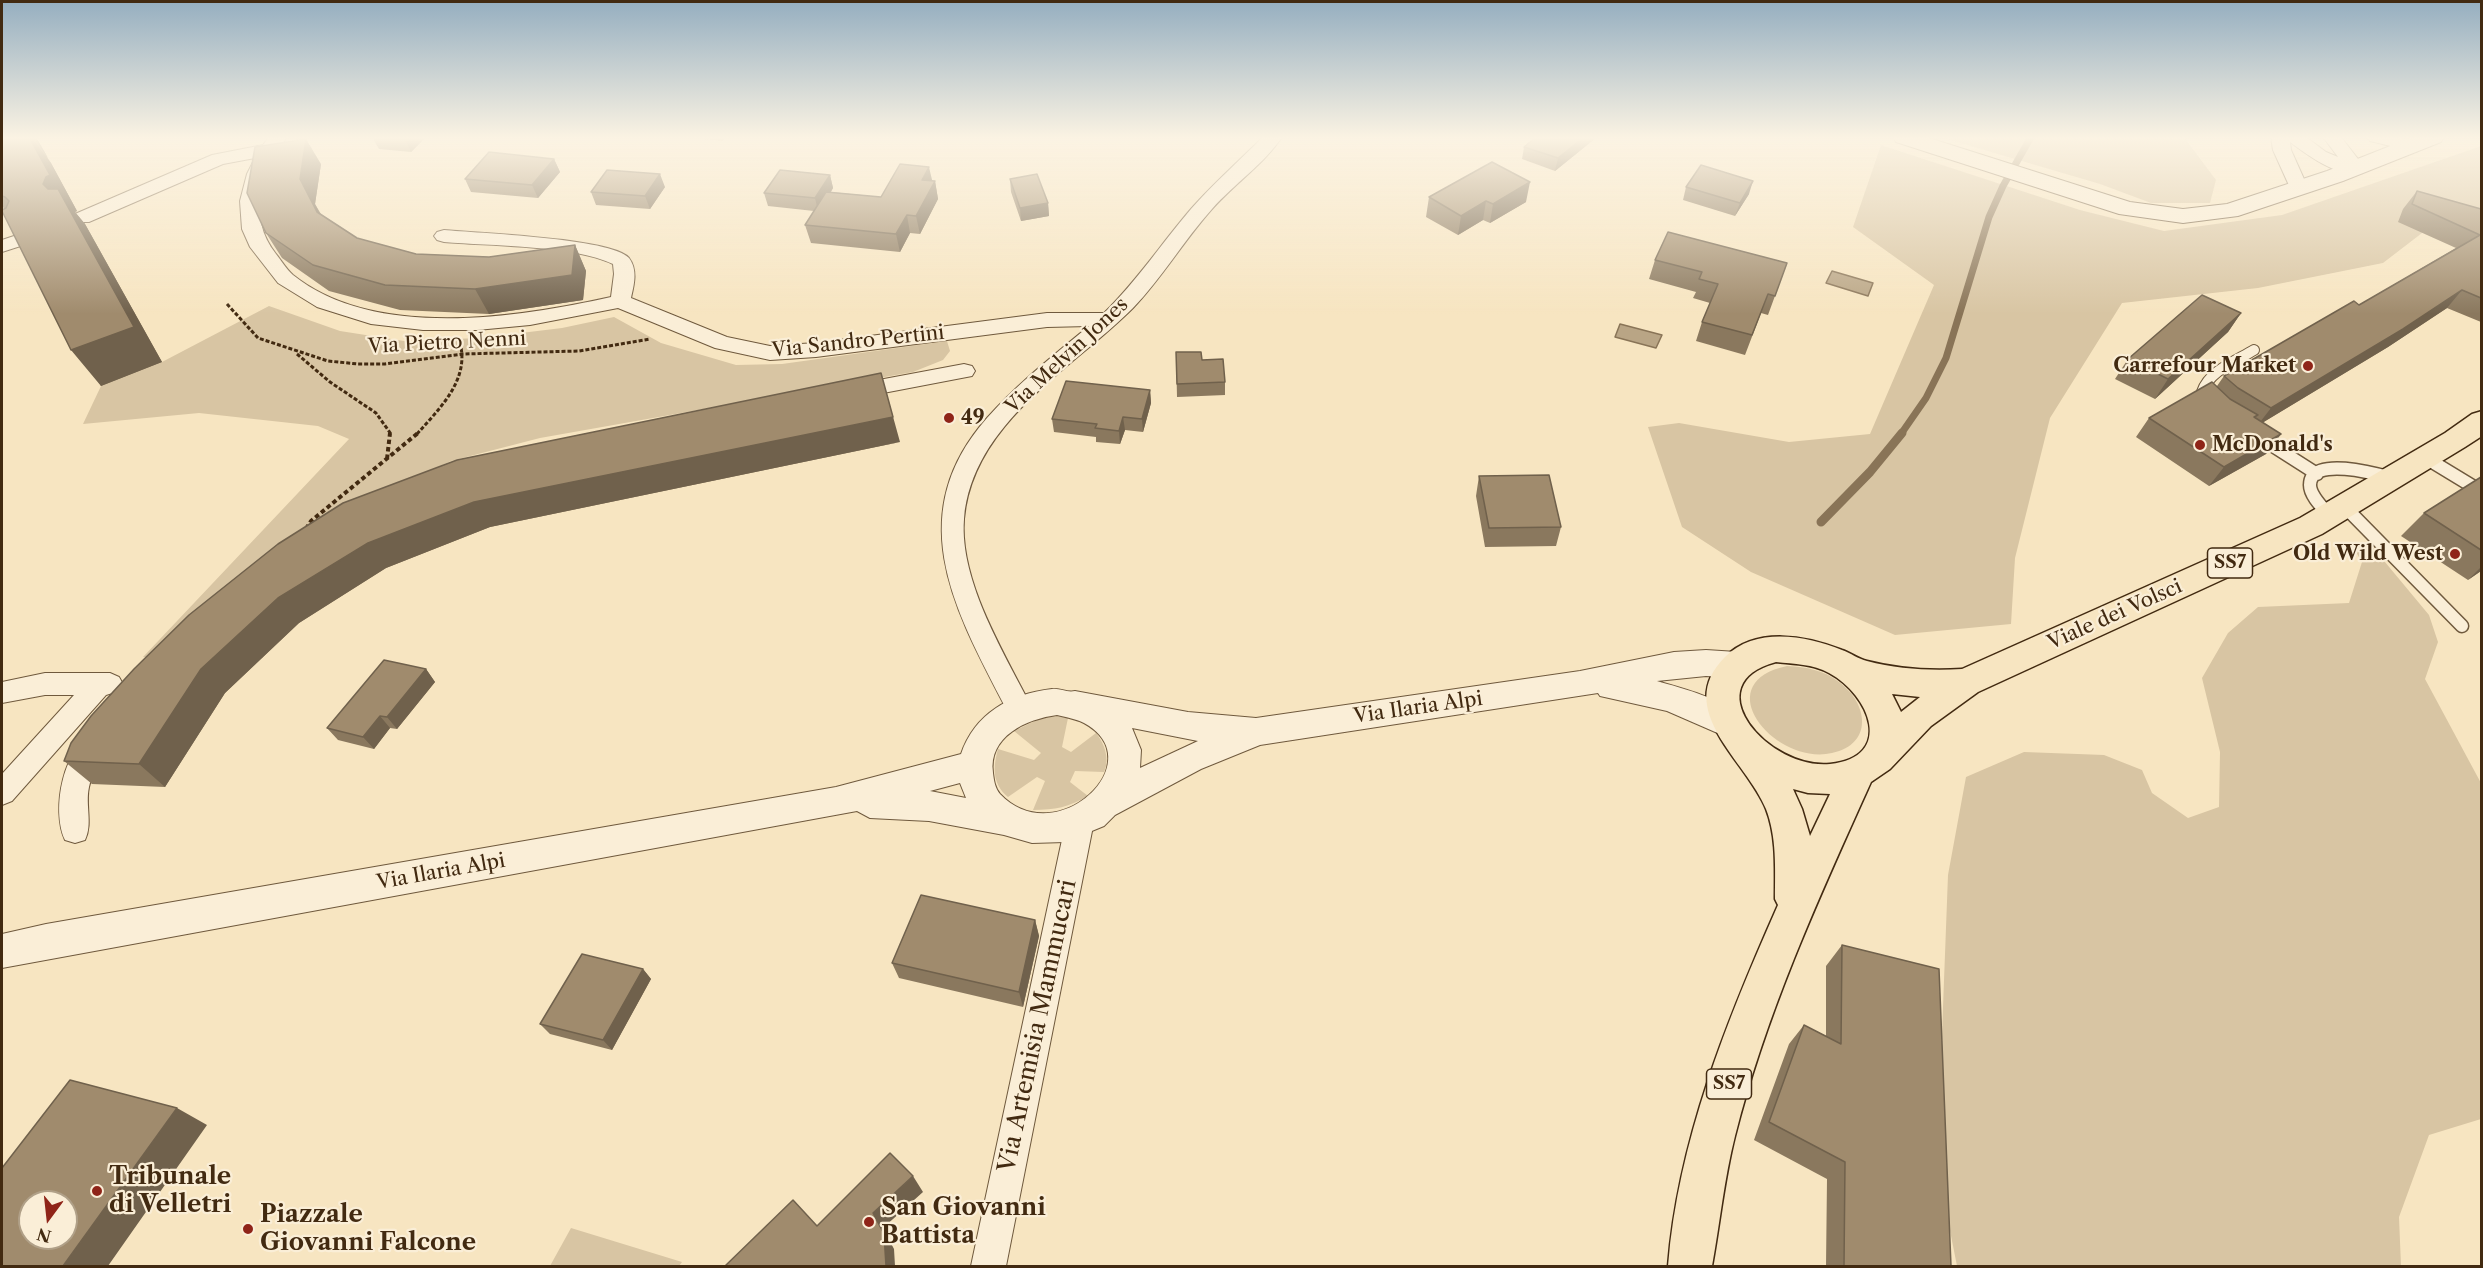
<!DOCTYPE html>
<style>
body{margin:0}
#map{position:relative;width:2483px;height:1268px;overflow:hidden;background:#f7e5c1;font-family:"Libre Caslon Text",serif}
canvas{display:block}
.frame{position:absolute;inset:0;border:3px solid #422a11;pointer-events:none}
.north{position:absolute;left:18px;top:1190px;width:60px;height:60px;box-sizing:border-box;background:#faeed7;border:2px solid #b0a088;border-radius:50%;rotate:195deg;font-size:16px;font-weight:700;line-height:24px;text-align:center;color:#422a11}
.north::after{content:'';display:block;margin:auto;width:21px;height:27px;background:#8f2418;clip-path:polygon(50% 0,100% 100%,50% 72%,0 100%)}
</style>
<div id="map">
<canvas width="2483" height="1268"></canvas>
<div class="frame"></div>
<div class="north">N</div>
</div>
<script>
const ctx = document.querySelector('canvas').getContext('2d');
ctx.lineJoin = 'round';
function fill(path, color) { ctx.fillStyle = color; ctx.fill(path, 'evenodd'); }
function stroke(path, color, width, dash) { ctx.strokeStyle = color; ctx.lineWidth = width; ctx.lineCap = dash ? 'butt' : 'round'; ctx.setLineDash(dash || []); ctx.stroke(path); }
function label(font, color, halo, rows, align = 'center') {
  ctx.font = font + ' "Libre Caslon Text",serif'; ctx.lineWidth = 4.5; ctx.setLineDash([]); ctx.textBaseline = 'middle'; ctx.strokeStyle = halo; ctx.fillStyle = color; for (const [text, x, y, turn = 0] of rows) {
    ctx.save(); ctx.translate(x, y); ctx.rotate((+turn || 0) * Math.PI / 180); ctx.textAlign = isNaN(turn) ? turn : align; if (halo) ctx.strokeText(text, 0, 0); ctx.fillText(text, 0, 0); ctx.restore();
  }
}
const green = new Path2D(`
 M1940,137h244l32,43 -6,23h-59l-51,-19z
 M1881,145l199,65 84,21 118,-16 199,-69v62l-29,2 -69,53 -125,25 -136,15 -72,115 -35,140 -4,66 -116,11 -144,-63 -69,-45 -34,-100 31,-4 110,19 81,-8 64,-149 -81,-58z
 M269,306l71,25 64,10 76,-3 82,-10 52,-11 47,26 75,22 46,-1 165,-23 3,10 -7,9 -30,12 -373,66 -89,23 -104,48 -186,150 -18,-2 206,-218 -31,-13 -119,-13 -116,11 18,-38 61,-24z
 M2370,544l59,71 9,27 -13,37 57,106 -1,334 -52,16 -30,82 2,49h-444l-20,-101 11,-290 18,-98 58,-25 80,3 38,15 10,23 36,25 31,-11 1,-55 -18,-74 26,-45 30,-26 91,-4 13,-41 -9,-15z
 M1787,666c19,1 37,4 52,16 29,21 35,62 -7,71 -57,13 -126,-70 -45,-87z
 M1057,716l11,2 -6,29 9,5 25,-19c9,11 14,27 8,39l-29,-1 -5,11 18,14c-19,11 -33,14 -55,14l12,-29 -8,-4 -29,20c-16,-13 -15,-30 -10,-48l36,11 7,-7 -27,-22 25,-12z
 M571,1228l111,34 -3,4h-129z`);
const water = new Path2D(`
 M1832,271l41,12 -5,13 -42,-13z
 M1620,324l42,11 -6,13 -41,-11z`);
const streamFar1 = new Path2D(`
 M1901,434l25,-36 20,-40 43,-141 14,-31 28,-49`);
const stream = new Path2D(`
 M1821,522l49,-50 32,-39`);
const pathFar1 = new Path2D(`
 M227,304l31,34 70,23 30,3h27l78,-10 116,-3 71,-12
 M297,354l33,28 46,31 15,21
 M417,434c22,-25 53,-54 43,-91`);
const path = new Path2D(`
 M387,459l3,-26
 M306,529l5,-8 107,-88`);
const serviceFar1 = new Path2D(`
 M2206,400l-4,-8c7,-21 34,-31 52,-42`);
const service = new Path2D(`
 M2259,437l58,37
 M2426,458l56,34
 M2345,507l117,119
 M2330,516c-7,-8 -20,-20 -20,-31 0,-30 67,-11 81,-7`);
const minor = new Path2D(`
 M269,137h18c-25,36 -41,79 -11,117 5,6 10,15 17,21 81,65 224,43 318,22l3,-23 -1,-10c-40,-19 -123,-18 -169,-22l-7,-2 -3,-4 3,-4 7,-2c31,3 168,8 185,28 9,12 5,27 2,40l96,39 43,9 46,-3 231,-30h57c33,-32 57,-69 87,-104 22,-25 48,-48 72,-72h19c-18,27 -48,47 -70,72 -28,31 -50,69 -79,99 -62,62 -161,115 -169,211 -5,63 42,137 69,191l-4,8 -9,3 -9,-3c-52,-101 -113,-199 -24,-300 30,-34 67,-63 102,-92l-42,1 -231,30 -46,3 -55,-12 -97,-40 -88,17 -53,5h-54l-52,-6 -54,-17 -39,-24 -28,-36 -8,-18 -2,-28 7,-27 8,-16 -32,6 -134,58h-14l-3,-4 3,-4 137,-59 51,-10z
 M2271,137h35l20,15 12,5 -15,-20h18l24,31 -5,5c-22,5 -54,-19 -70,-31l1,8 17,38 -2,4h-14l-19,-42z
 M2367,137h30l20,5 3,4 -3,4 -6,1 -41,-10z
 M26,232l7,2 3,4 -3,4 -31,10v-12z
 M964,364l8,2 3,5 -3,5 -120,23 -8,-2 -3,-5 3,-5 8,-2z
 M45,673h65l9,4 4,7 -4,7 -13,4 -94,106 -10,4v-31l72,-79h-29l-43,8v-21z
 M97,733l10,3 4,8c-8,15 -19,26 -22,43 -4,18 4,37 -4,53l-10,3 -10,-3c-14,-30 -2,-96 32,-107z
 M1080,809l10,3 4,9 -88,445h-35l95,-445 4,-9z`);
const tertiary = new Path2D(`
 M1893,137h33l204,65 53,7 44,-5 100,-33 86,-34h31l-3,5 -98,39 -105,35 -55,7 -64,-9 -223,-72z
 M1706,650l31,2 11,4 5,9 -5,9 -11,4 -31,-2 -49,5c24,7 77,20 89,43l-5,10 -12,4 -62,-27 -67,-15 -2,-3 -338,52 -59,24 -86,46 -11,11 -39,16 -33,1 -28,-8 -75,-14 -59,-3 -13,-7 -855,157v-34l44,-10 790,-137 125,-33c14,-41 49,-60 91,-65 8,-1 15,4 23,2l113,21 68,6 324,-47 94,-19zM1057,715c8,2 19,4 27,8 70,38 -28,130 -84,71 -5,-6 -6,-13 -7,-21 -5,-37 34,-54 64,-58zM1132,728l66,13 -58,27 1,-18zM960,783l6,15 -36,-7z`);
const primary = new Path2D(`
 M2482,411v25l-17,11 -143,87 -344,158 -47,34 -41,43 -19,13c-52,115 -105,231 -136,354 -11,43 -15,87 -23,130h-44c10,-125 59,-246 110,-361l-3,-6c0,-30 2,-62 -9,-90 -19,-48 -94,-99 -41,-152 31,-31 82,-21 117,-7 9,3 16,9 25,11 31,8 63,10 95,8l338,-151 145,-85 27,-19zM1776,662c18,2 37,2 53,11 41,22 66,84 1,91 -61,6 -137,-80 -54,-102zM1892,694l28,3 -19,15zM1793,789l15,4 22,1 -20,42 -8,-27z`);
const wall = new Path2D(`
 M2,137h34l12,21 -1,-1 4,6 26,48 -2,1 10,12 77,138 -61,24 -97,-177 -2,-4z
 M372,137h54l-15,15 -32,-3z
 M690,137h36l-3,4 -32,-3z
 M1536,137h61l-42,34 -33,-12 2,-12z
 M554,159l6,13 -22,26 -67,-6 -6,-13z
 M321,164l-6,40 6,10 36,24 59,16 73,3 86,-12 11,26 -3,29 -94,14 -89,-4 -71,-19 -47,-33 -16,-25z
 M830,175l3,13 -2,4 50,5 51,-16h3l3,18 -18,35 -10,-1 -10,19 -89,-9 -6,-18 9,-14 -46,-5 -4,-13z
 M1010,179l38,24 1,13 -28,5 -10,-29z
 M665,187l-15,22 -54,-4 -5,-13z
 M1686,187l63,7 -14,22 -52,-16z
 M2417,191l64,18v113l-34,-14 -59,39 -126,76 19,11 -15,20 -57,32 -73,-49 13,-19 68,-32 7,-10 135,-71 97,-57 -58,-26 5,-13z
 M1429,197l97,5 -36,21 -7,-3 -25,15 -32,-18z
 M1655,260l132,3 -19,52 -7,-2 -16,42 -49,-14 6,-19 8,-19 -17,-5 3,-6 -47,-13z
 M2241,313l-13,19 -73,67 -40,-20 13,-20z
 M1176,352l26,8 23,22v13l-48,2z
 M1150,390l1,13 -8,29 -18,-2 -5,14 -24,-2v-5l-42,-5 -2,-13z
 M900,442l-410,85 -104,41 -87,55 -74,70 -60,94 -73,-3 -28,-23 214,-217z
 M1479,476l82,51 -5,19 -71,1 -9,-51z
 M2481,477v94l-13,9 -67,-44 23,-23z
 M426,669l9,13 -38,47 -7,-1 -16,21 -36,-9 -11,-12z
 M1035,920l4,16 -16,71 -124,-29 -7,-15z
 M1842,945l109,321h-125l1,-87 -73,-39 35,-96 15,-19 22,11v-70z
 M643,969l8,10 -39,71 -62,-16 -10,-10z`);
const shadedWall = new Path2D(`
 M29,137h2l20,26 26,48 -2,1 10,12 77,138 -61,24 -30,-36z
 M33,137h3l12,21z
 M407,137h19l-15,15 -6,-13z
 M1584,137h13l-42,34 3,-13z
 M306,139l15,25 -6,40 17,33 -15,-25 -17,-33z
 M554,159l6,13 -22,26 -6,-13z
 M929,167l4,17 -11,-4z
 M660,174l5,13 -15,22 -5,-13z
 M830,175l3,13 -15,23 -3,-13z
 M935,181l3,18 -18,35 -4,-18z
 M1753,181l-4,13 -14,22 5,-13z
 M1530,182l-4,20 -36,21 3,-19z
 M1486,201l-3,19 -25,15 3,-19z
 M1048,203l1,13 -28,5 -1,-13z
 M907,215l3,18 -10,19 -4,-18z
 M575,245l11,26 -3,29 -94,14 -14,-25z
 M2462,290l-15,18 -59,39 -131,79 14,-18z
 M2241,313l-13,19 -73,67 13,-20z
 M881,373l19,69 -410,85 -104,41 -87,55 -74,70 -60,94 -26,-23 62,-95 77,-71 90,-55 106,-41z
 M1150,390l1,13 -8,29 -1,-13z
 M1123,417l2,13 -5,14 -1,-13z
 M2281,434l-15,20 -57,32 15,-19z
 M2481,567v4l-13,9z
 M426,669l9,13 -38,47 -10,-12z
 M380,716l10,12 -16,21 -11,-12z
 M1035,920l4,16 -16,71 -4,-15z
 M643,969l8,10 -39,71 -9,-10z
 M177,1108l30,17 -99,141h-45z
 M913,1176l10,16 -40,36 11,21 1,17h-9l-13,-53z`);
const building = new Path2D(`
 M2,137h27l21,38 -4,2 -3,7 5,5h10l76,138 -63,23 -69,-139v-1l4,-2 3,-7 -4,-4 -3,-1z
 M376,137h31l-2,2z
 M1536,137h48l-26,21 -34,-11z
 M306,139l-6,40 17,33 40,26 59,16 73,3 86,-12 -3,30 -97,14 -90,-4 -72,-20 -47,-32 -19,-40 8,-46z
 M489,152l65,7 -22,26 -67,-6z
 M1492,162l38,20 -37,22 -7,-3 -25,15 -32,-19z
 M900,164l29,3 -7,13 13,1 -19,35 -9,-1 -11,19 -91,-9 21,-33 55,5z
 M1701,165l52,16 -13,22 -54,-16z
 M607,170l53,4 -15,22 -54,-4z
 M780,170l50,5 -15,23 -51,-5z
 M1037,174l11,29 -28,5 -10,-29z
 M2417,191l64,18v89l-19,-8 -59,39 -132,79 -33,-20 -14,-12 130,-75 5,4 121,-70 -68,-31z
 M1668,232l119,31 -12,33 -7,-2 -16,41 -50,-13 16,-38 -19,-5 3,-7 -47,-12z
 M2202,295l39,18 -73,66 -40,-20z
 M1176,352h25l1,8 21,-1 2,23 -48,2z
 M881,373l12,44 -419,85 -106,41 -90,55 -77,71 -62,95 -75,-3 7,-18 20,-27 43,-47 55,-54 89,-71 65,-41 114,-43z
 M1066,381l84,9 -8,29 -19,-2 -4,14 -24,-3 2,-4 -45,-5z
 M2212,382l18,17 28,16 -4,2 27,17 -57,33 -75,-49z
 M1549,475l12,52 -72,1 -10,-52z
 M2481,477v73l-57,-37z
 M384,660l42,9 -39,48 -7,-1 -17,21 -36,-9z
 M921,895l114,25 -16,72 -127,-29z
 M1842,945l97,24 12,297h-107l1,-104 -76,-40 35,-97 37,19z
 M582,954l61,15 -40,71 -63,-16z
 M70,1080l107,28 -114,158h-61v-98zM30,1202h36v36h-36z
 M890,1153l23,23 -40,37 11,21 2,32h-161l68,-66 24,26z`);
const markers = [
 [2308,366,6,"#8f2418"],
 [949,418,6,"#8f2418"],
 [2200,445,6,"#8f2418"],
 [2455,554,6,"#8f2418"],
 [97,1191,6,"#8f2418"],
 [869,1222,6,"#8f2418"],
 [248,1229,6,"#8f2418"]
];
const shields = [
 [2230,563,45],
 [1729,1084,45]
];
const shieldNames = [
 ["SS7",2230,563],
 ["SS7",1729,1084]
];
const streetNames = [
 ["Via Sandro Pertini",858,342,-6],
 ["Via Pietro Nenni",447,343,-3],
 ["Via Melvin Jones",1067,356,-43],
 ["Viale dei Volsci",2115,615,-24],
 ["Via Ilaria Alpi",1418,708,-8],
 ["Via Ilaria Alpi",441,872,-10]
];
const poiNames = [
 ["Carrefour Market",2296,366],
 ["49",961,418,"left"],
 ["McDonald's",2212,445,"left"],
 ["Old Wild West",2443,554]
];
const nearStreetnames = [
 ["Via Artemisia Mammucari",1038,1026,-78]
];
const nearPoinames = [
 ["Tribunale",109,1177],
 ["di Velletri",109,1205],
 ["San Giovanni",881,1208],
 ["Battista",881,1236],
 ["Piazzale",260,1215],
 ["Giovanni Falcone",260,1243]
];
fill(green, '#d8c5a3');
fill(water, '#b9a585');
stroke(water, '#897457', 1.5);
stroke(streamFar1, '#897457', 7);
stroke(stream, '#897457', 9);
stroke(serviceFar1, '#6f593d', 12);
stroke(service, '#6f593d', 15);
stroke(minor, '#6f593d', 2);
stroke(tertiary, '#6f593d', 2);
stroke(primary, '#422a11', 3);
stroke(pathFar1, '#422a11', 3, [4, 2]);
stroke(path, '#422a11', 4, [4.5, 3]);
stroke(serviceFar1, '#faeed7', 10);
stroke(service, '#faeed7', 12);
fill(minor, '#faeed7');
fill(tertiary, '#faeed7');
fill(primary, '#f7e5c1');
fill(wall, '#8a785e');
fill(shadedWall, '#70614c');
fill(building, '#a08b6d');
stroke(building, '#70614c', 1.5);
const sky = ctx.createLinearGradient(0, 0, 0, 314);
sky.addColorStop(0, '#95aec0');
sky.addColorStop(0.44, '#fbf3e3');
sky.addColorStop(1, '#fbf3e300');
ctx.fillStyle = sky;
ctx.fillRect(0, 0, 2483, 314);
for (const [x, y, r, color] of markers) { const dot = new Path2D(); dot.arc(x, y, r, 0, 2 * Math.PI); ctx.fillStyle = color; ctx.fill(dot); stroke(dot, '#faeed7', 2); }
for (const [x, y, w] of shields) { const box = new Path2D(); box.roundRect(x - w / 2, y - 15, w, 30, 4.5); ctx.fillStyle = '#faeed7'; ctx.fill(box); stroke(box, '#422a11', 1.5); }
label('bold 18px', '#422a11', null, shieldNames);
label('20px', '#422a11', '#faeed7', streetNames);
label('bold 20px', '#422a11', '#faeed7', poiNames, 'right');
label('24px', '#422a11', '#faeed7', nearStreetnames);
label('bold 24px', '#422a11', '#faeed7', nearPoinames, 'left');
</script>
